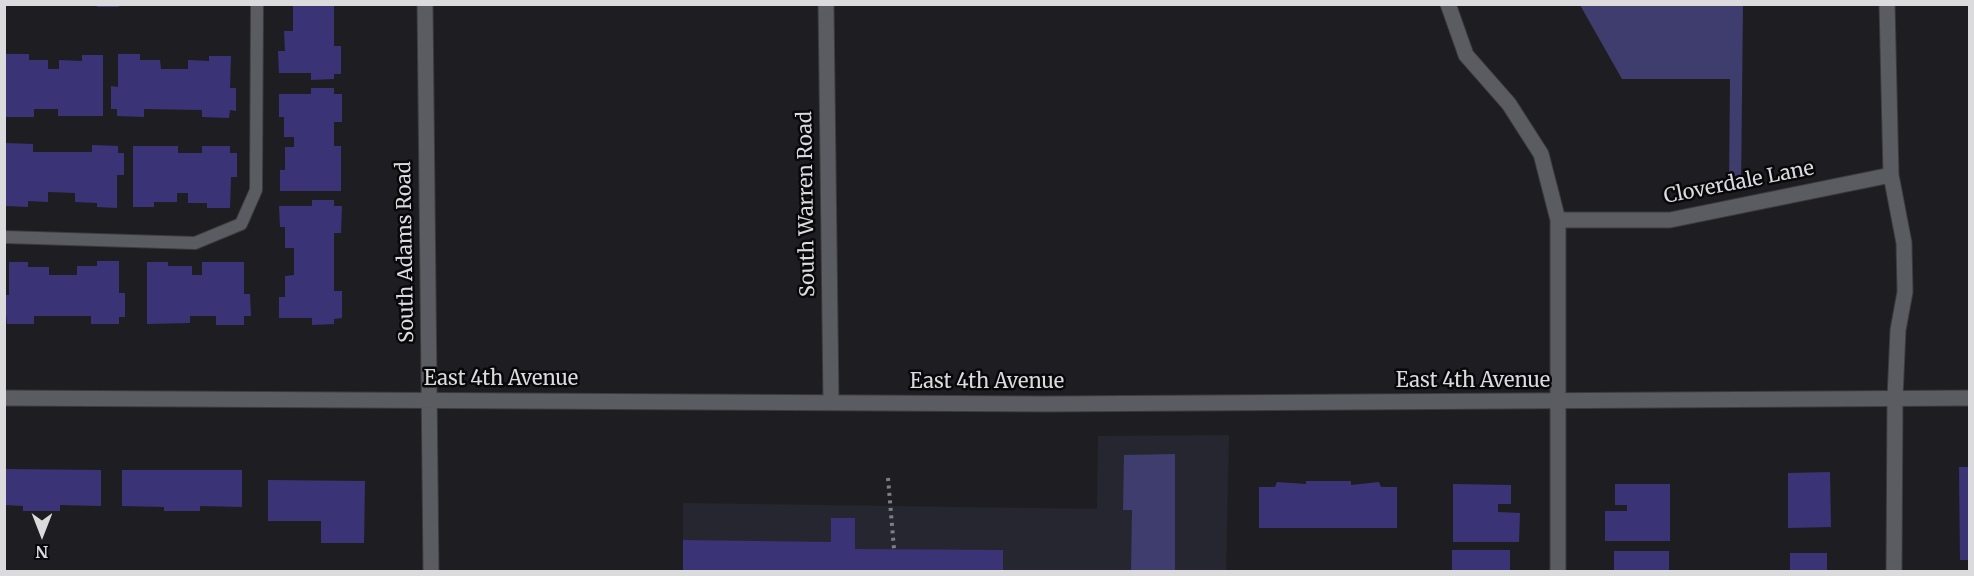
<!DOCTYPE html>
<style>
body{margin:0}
#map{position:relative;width:1974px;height:576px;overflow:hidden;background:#1e1e22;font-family:Merriweather,serif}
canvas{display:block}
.frame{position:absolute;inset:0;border:6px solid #dbdbde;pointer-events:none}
.north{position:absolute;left:12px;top:504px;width:60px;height:60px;-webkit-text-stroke:4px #08080a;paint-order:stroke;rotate:180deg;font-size:16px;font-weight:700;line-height:24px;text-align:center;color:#dbdbde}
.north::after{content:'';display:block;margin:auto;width:21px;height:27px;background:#dbdbde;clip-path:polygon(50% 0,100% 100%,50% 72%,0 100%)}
</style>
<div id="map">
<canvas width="1974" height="576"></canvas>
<div class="frame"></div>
<div class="north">N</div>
</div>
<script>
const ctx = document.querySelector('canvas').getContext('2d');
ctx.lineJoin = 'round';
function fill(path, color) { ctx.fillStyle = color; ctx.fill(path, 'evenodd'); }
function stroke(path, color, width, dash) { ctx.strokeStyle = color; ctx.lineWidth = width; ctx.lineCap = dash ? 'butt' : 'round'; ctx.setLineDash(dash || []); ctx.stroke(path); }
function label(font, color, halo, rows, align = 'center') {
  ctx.font = font + ' Merriweather,serif'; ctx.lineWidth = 5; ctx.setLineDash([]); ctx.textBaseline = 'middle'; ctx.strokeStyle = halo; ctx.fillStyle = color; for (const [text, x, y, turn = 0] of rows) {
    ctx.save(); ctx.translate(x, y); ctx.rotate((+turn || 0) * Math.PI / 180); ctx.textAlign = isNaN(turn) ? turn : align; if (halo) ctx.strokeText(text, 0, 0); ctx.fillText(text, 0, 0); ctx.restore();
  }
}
const built = new Path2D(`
 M1229,435l-3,136 -543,1v-69l414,6 1,-73z`);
const green = new Path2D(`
 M1580,5h163l-2,183 -12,2 1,-111h-108z
 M1175,454v117h-44l1,-61h-9l1,-55z`);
const building = new Path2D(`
 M97,4h22v3h-22z
 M293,4h41v42h7v28h-7v5l-23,1v-7h-32l-1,-22h7l-1,-20h9z
 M6,54h23v6h19v9h11v-9l23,1v-6h21v61h-45v-7h-24v8h-28z
 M118,54h22v6h20l1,9h27v-9l21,1v-5h22l-1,32h6v23l-6,-1 -1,8 -27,-1v-7l-58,-1v8l-27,-1v-7h-6v-23l7,1z
 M311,88h23v6h8v28h-8v24h7v45h-61v-21h5v-23h9v-10h-10v-20h-5v-23h32z
 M6,143l27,1v8h59v-7l26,1v7h6v22h-7v33l-20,-1v-4l-22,-1v-9l-27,-1v10l-20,-1v6l-22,-1z
 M133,146h45v7h24v-7h28v7h7v24h-6l-1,31h-23v-5h-19v-10h-11v9h-23v5h-21z
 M312,200h22v6h8l-1,27h-7v58h8v27l-8,1v5l-22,1v-7h-33v-21h6v-21l9,-1v-27h-9v-21h-5l-1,-21h33z
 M97,261h22v32h6v24h-6v7h-28v-8h-57v8h-27l-3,-29h5v-33h19v5h21v8h28v-9h20z
 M147,262h21v4h24v9h10v-13h42v32h6l1,22h-7v9h-28v-9h-26v7l-43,1z
 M1959,467h11v93h-10z
 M4,469l97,1v36l-41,-1v6h-37v-5l-19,-1z
 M122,470h120v37l-42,-1v5h-36v-4l-42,-1z
 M1830,472l1,55 -43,1v-55z
 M268,480l97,1 -1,62h-43v-22h-53z
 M1306,481h45v4l28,-3 2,5h16v41h-138v-41h16l2,-5 29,2z
 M1453,484l58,1v19h-13v8l22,1 -1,29h-66z
 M1615,484h55v57h-65v-30h22v-6h-12z
 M831,518h24v31l148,1v22h-320v-32l148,2z
 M1452,550h58v20l-58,2z
 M1614,551h55v21h-55z
 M1790,553h37v19h-37z`);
const path = new Path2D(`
 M888,478l6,71`);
const service = new Path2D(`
 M4,237l191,6 46,-19 15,-34 1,-186`);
const minor = new Path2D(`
 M826,4l5,398
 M1448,4l18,51 43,49 32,50 17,66v352
 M1887,4l4,171 13,68 1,49 -7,38 -3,68 -1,174
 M1558,220h112l221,-45`);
const tertiary = new Path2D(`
 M425,4l6,568
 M4,398l1043,6 923,-6`);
const streetNames = [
 ["Cloverdale Lane",1739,183,-11],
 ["South Warren Road",807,204,-91],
 ["South Adams Road",406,252,-91],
 ["East 4th Avenue",501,379],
 ["East 4th Avenue",1473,381],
 ["East 4th Avenue",987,382]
];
fill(built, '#262630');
fill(green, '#3f3c6e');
fill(building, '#3a3376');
stroke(service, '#3b3b3e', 14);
stroke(minor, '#3b3b3e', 17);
stroke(tertiary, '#3b3b3e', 17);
stroke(path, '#7f7f83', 4, [3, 4.5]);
stroke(service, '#5b5c61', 12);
stroke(minor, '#5b5c61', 15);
stroke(tertiary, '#5b5c61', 15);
label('20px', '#dbdbde', '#08080a', streetNames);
</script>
